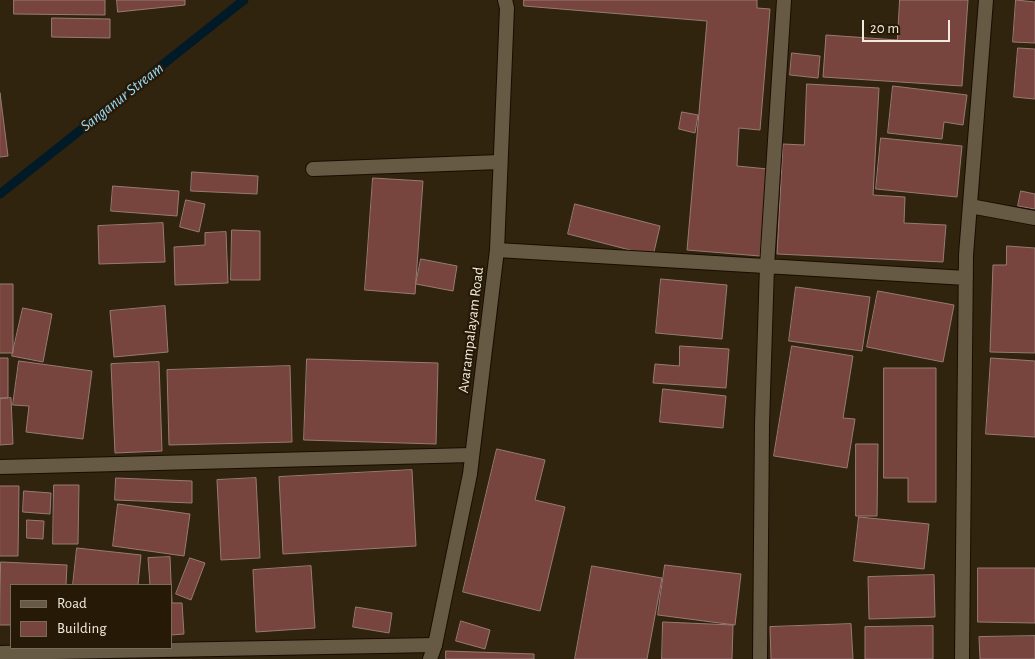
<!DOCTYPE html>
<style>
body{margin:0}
#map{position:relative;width:1035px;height:659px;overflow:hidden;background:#30240f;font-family:"Alegreya Sans",sans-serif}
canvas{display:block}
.legend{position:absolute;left:10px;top:584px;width:162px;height:65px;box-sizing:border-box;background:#261a06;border:1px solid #786d5c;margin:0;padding:6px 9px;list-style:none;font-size:15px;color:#f2eade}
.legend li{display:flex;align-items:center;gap:10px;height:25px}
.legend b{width:25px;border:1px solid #786d5c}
.scale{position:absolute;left:862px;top:20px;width:88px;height:22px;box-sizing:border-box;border:2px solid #f2eade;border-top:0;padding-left:6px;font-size:15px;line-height:18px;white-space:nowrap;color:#f2eade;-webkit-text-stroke:4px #261a06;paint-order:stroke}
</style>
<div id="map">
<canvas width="1035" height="659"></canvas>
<ul class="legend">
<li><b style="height:6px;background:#675a44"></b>Road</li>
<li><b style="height:14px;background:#77453d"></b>Building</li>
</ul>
<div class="scale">20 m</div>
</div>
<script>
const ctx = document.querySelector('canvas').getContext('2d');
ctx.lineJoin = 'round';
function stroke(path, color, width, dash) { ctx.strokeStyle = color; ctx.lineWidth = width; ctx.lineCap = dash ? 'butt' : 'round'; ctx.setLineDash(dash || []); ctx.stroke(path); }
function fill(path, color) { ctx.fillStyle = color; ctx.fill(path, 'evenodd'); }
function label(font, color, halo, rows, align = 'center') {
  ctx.font = font + ' "Alegreya Sans",sans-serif'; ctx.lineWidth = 4.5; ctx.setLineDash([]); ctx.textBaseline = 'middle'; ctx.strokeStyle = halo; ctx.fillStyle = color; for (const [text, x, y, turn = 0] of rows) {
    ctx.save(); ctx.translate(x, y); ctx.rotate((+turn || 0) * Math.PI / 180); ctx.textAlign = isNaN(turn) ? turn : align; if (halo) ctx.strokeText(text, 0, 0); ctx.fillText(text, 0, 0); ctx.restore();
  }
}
const stream = new Path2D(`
 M0,194l244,-194`);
const building = new Path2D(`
 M14,0h91v15l-91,-1z
 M117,0h68v5l-67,7z
 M524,0h233v8l13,1 -10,121 -21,-2 -2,38 31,3 -8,87 -73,-6 20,-229 -183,-15z
 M900,0h68l-6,86 -139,-9 3,-42 71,5z
 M1016,0l19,2v41l-22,-1z
 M52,18l58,1v19l-58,-1z
 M1018,48l17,1v50l-21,-2z
 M792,53l28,3 -2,22 -28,-3z
 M807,84l72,4 -6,107 32,2 -1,26 42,2 -3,37 -166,-8 6,-110 21,1z
 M893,86l74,9 -4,30 -19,-3 -2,17 -54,-6z
 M0,93l8,63 -8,1z
 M682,112l16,3 -3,18 -16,-4z
 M881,138l81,8 -5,51 -81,-8z
 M192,172l66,4 -1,18 -66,-3z
 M373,178l50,3 -8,113 -50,-4z
 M113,186l66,5 -2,25 -66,-5z
 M1021,191l14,3v15l-17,-3z
 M186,200l19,4 -6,28 -19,-5z
 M575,204l85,22 -7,30 -85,-22z
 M163,223l2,39 -66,2 -1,-38z
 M232,230l28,1v49h-29z
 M226,232l2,51 -53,2 -1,-38 31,-2v-12z
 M1007,246l28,2v105l-45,-1 3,-87h13z
 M421,259l36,7 -4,25 -37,-7z
 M661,279l66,6 -5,54 -66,-6z
 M0,284h13v69h-13z
 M796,287l74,10 -8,54 -73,-10z
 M878,291l76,14 -11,57 -76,-15z
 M165,306l3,46 -54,5 -4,-46z
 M23,308l29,6 -9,48 -31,-6z
 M680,346l49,3 -3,39 -73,-5 2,-19 24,2z
 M792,346l61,10 -10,62 12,1 -8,49 -73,-12z
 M0,358h8v40h-8z
 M991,358l44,3v76l-49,-3z
 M307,359l131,4 -2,81 -132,-4z
 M19,361l73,10 -9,68 -57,-7 3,-26 -16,-1z
 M159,362l3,89 -47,2 -4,-89z
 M290,366l2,76 -123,3 -2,-75z
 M884,368h52v134h-28v-24h-24z
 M663,389l63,7 -3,32 -63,-6z
 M11,398l2,46 -13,1v-46z
 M856,444h22l-1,72h-21z
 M497,449l48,11 -10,40 30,7 -25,104 -77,-19z
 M412,470l4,76 -133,8 -4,-77z
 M116,478l76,3v22l-77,-3z
 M256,478l4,80 -39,2 -4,-80z
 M54,485h25l-1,59h-25z
 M0,486h19l-1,70h-18z
 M24,491l27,2 -1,21 -27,-2z
 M118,504l72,10 -6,42 -71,-10z
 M859,517l70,7 -5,45 -70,-8z
 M27,520l17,1 -1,18 -16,-1z
 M77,548l64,7 -3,30h-65z
 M170,557l2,46h10l2,31 -13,1v-50h-21l-2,-27z
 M190,558l15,5 -14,37 -15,-6z
 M1,562l66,3 -1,20h-55v40h-11z
 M665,565l76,9 -6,51 -77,-10z
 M311,566l4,62 -59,4 -3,-62z
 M592,566l70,12 -15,81h-72z
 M978,568h57v55l-57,-1z
 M934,575l1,42 -66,2 -1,-42z
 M356,607l36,6 -3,20 -36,-6z
 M461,621l29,9 -5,19 -29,-8z
 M663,622l70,3 -1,34h-70z
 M851,624l2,35h-82l-1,-32z
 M933,626v33h-68v-32z
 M1035,636v23h-55l-1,-22z
 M446,651l88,3v5h-88z`);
const minor = new Path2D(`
 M313,169l187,-7
 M970,206l65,12
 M497,250l469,28
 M0,467l472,-12
 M0,653l435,-8
 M760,659l2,-235 5,-158 17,-266
 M962,659l4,-404 20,-255`);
const tertiary = new Path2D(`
 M430,659l5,-14 35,-171 27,-224 10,-242 -2,-8`);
const streetNames = [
 ["Avarampalayam Road",471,330,-83]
];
const waterNames = [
 ["Sanganur Stream",122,97,-38]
];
stroke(stream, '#001a27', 9);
fill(building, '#77453d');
stroke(building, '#987a75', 1);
stroke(minor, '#180d00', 16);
stroke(tertiary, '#180d00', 16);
stroke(minor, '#675a44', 14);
stroke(tertiary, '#675a44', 14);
label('15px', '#f2eade', '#261a06', streetNames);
label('italic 16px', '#9adcfe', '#261a06', waterNames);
</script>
